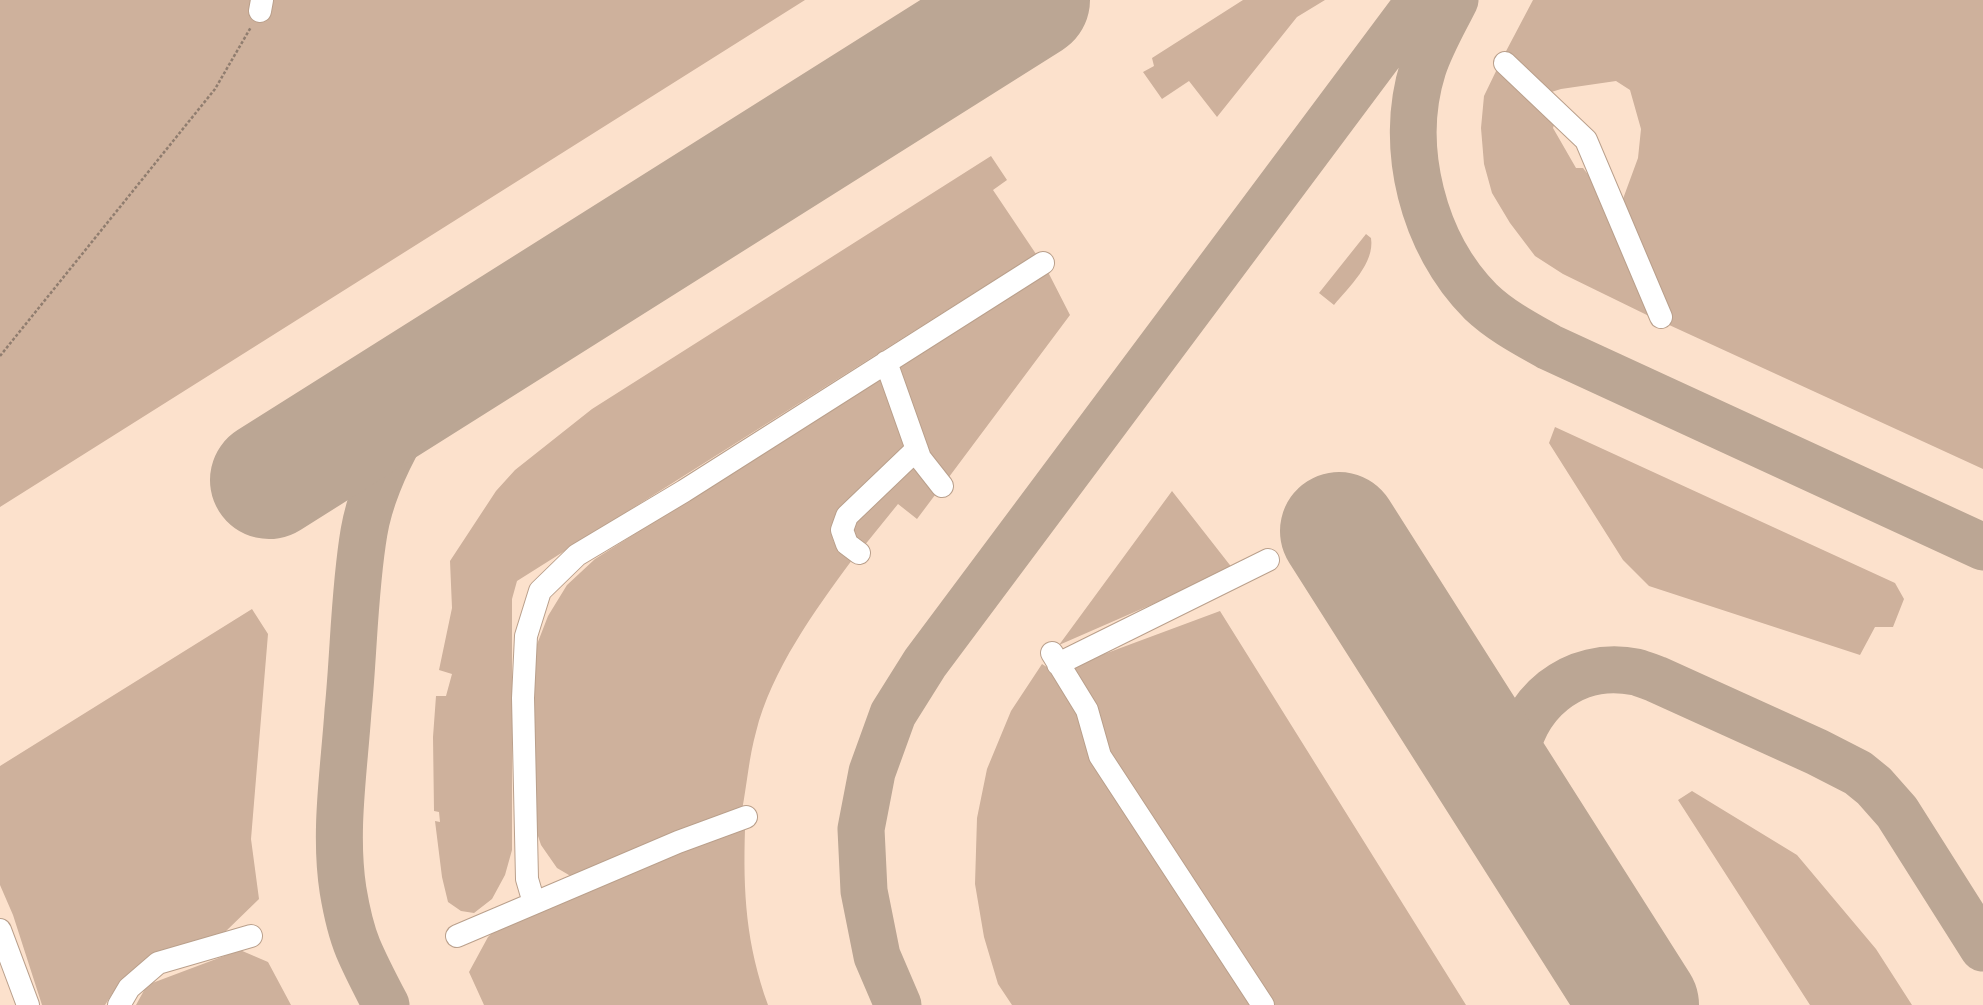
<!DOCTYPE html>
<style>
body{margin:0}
canvas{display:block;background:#fce1cc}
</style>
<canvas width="1983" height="1005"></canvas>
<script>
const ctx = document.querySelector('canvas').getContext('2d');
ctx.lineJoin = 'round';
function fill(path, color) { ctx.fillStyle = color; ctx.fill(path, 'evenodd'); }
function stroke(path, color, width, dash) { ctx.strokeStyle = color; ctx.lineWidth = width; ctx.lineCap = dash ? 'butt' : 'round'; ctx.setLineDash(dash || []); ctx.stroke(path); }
const green = new Path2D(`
 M0,0h805l-805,507z
 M1243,0h82l-28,17 -80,100 -28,-36 -27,18 -19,-27 11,-6 -2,-8z
 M1533,0h450v469l-316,-145 -47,-117 18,-49 3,-29 -11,-39 -14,-9 -55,8 -16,5 -41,-39z
 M1498,67l58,52 -3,9 23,40h7l16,21 52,128 -88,-43 -28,-18 -25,-33 -18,-30 -8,-29 -3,-36 3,-32z
 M991,156l16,24 -14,10 43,64 -519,327 -5,18v251l-7,25 -13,24 -18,14 -13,-2 -13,-9 -6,-25 -7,-56 5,1 -1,-10 -5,-1 -1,-74 3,-41h10l6,-22 -13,-4 13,-62 -2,-47 46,-70 19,-21 77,-61z
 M1366,234l5,4c4,25 -22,49 -37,67l-15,-12z
 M1048,272l22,43 -121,162 -15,-13 -36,-96z
 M882,378l25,69 -72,73c-8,24 2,25 17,40 -37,50 -81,111 -96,172 -7,25 -9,52 -14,78l-168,68 -17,-10 -16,-23 -9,-27 1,-144 3,-27 12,-31 19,-31 28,-26z
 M1555,427l340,156 9,16 -11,28h-18l-15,28 -211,-69 -26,-26 -74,-117z
 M914,463l19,24 2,8 -18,24 -19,-15 -34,42 -11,-7 -5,-15z
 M1172,491l61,78 -174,76z
 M252,609l16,25 -17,205 8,60 -36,35 -62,18 -40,28 -16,25h-63l-29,-90 -13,-30v-119z
 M1220,611l246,394h-191l-167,-256 -36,-83z
 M1042,664l11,7 198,334h-239l-14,-21 -14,-47 -9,-53 2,-66 10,-49 24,-58z
 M1692,791l105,64 79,94 36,56h-102l-132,-205z
 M745,829c-2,64 1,115 23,176h-284l-15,-33 19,-35 11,-11 46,-23z
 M240,950l28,12 23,43h-155l11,-20z`);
const taxiway = new Path2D(`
 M1455,0c-11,22 -24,44 -32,68 -25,79 0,176 58,234 20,19 45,32 68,45l434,200
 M1522,818c-3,-17 -9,-34 -8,-51 5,-63 59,-108 122,-95 7,2 14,5 20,7l161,73 41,21 16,13 23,26 86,136
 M386,1005c-10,-19 -20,-38 -28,-57 -7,-17 -12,-40 -15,-58 -9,-58 1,-120 5,-179 6,-59 6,-120 16,-179 6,-35 22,-70 39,-100 26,-45 70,-75 110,-105
 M898,1005l-21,-49 -13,-65 -3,-62 11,-57 21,-58 32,-51 495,-663`);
const runway = new Path2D(`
 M269,480l762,-480
 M1339,531l301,474`);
const path = new Path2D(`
 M0,356l215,-267 36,-62`);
const minor = new Path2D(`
 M260,11l2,-11
 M1505,63l81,77 75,177
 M886,362l34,96 22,28
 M859,553l-12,-9 -5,-14 5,-14 70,-67
 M1052,653l35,57 13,46 163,249
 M1058,664l210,-104
 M534,903l-7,-24 -4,-181 3,-62 14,-45 37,-36 107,-64 359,-228
 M0,930l28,75
 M457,936l221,-94 68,-25
 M119,1005l10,-17 29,-25 93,-27`);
fill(green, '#ceb19c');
stroke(taxiway, '#bba694', 47);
stroke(runway, '#bba694', 118);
stroke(minor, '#baa08c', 24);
stroke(path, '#907d6f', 2.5, [3, 2]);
stroke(minor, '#fff', 22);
</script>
